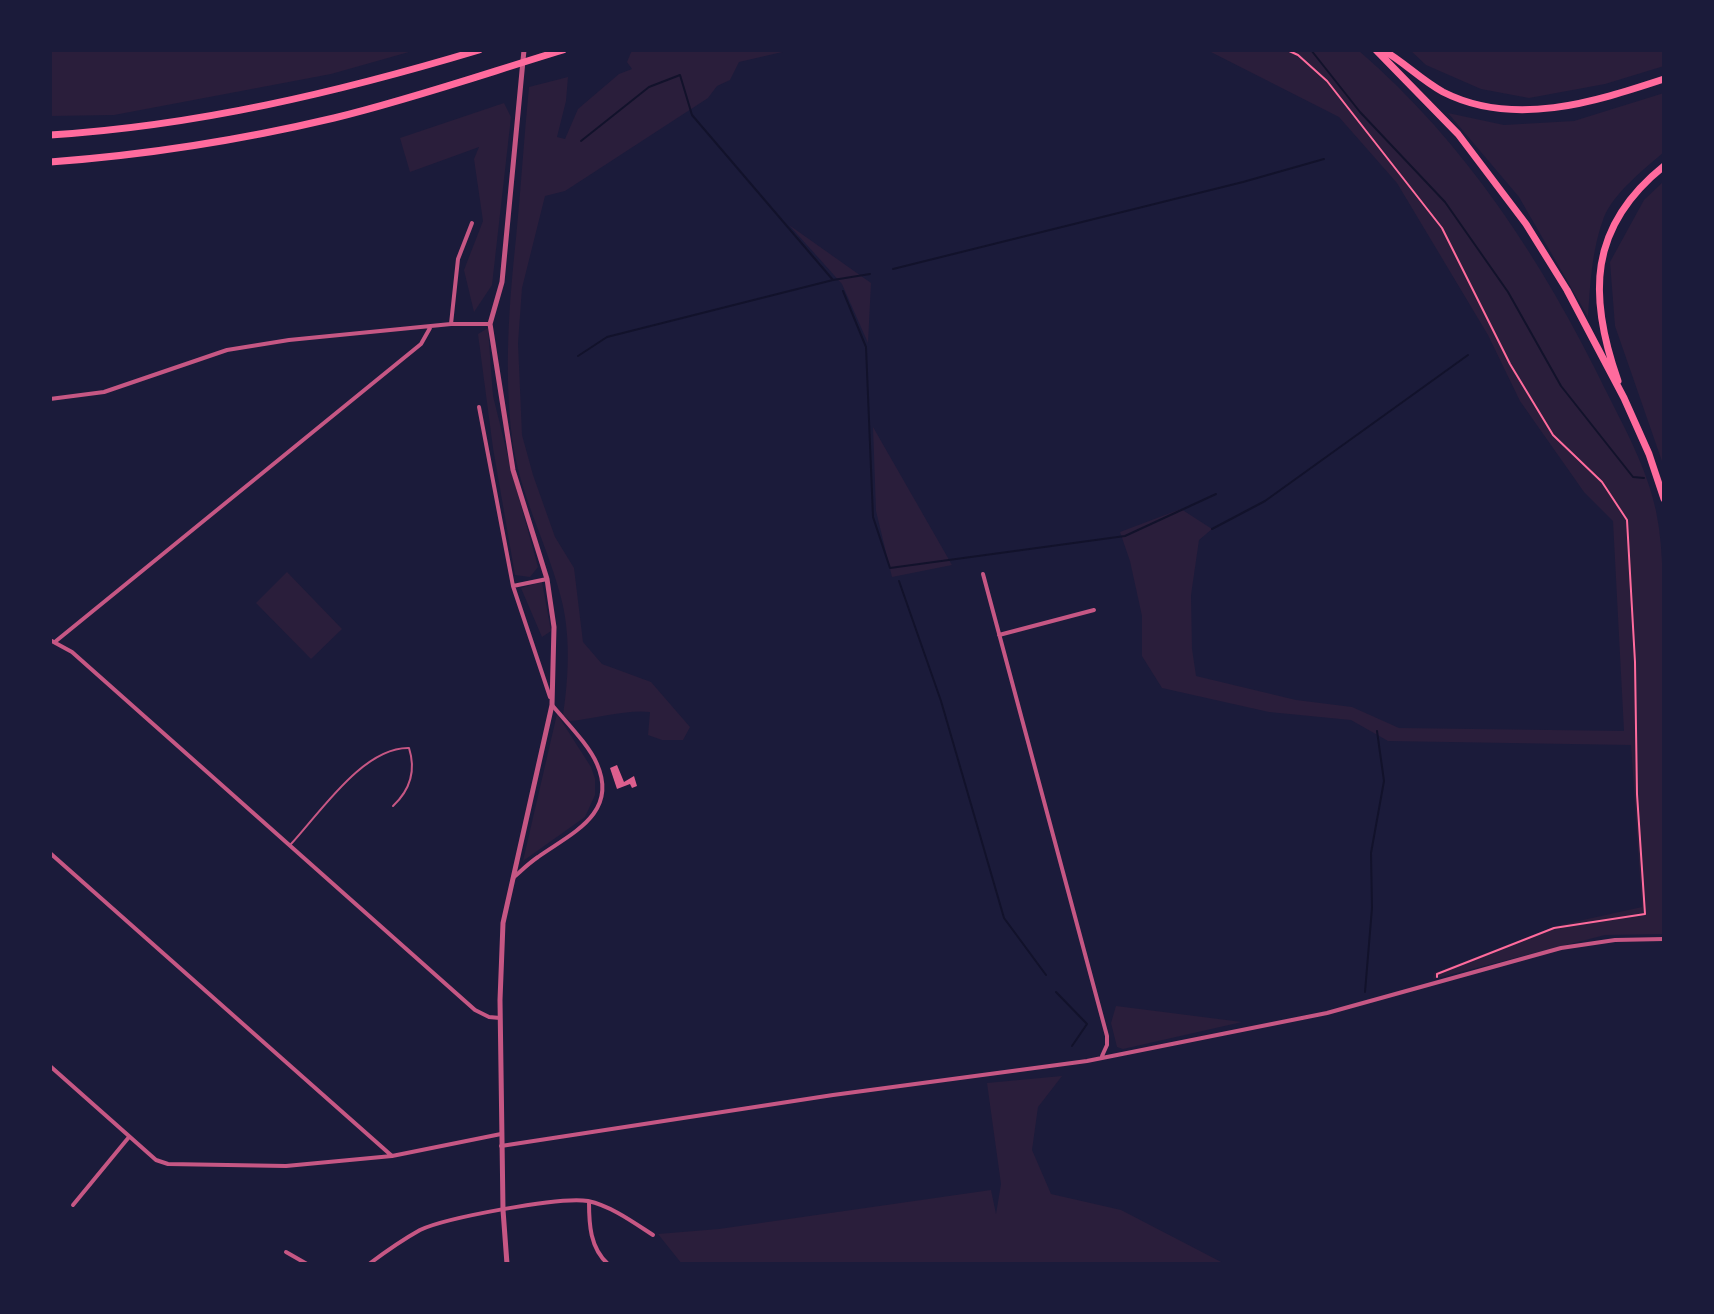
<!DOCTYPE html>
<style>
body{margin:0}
#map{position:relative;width:1714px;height:1314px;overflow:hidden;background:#1b1b3a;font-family:Overpass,sans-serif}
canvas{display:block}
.frame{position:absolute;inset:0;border:52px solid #1b1b3a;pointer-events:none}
</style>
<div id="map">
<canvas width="1714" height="1314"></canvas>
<div class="frame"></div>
</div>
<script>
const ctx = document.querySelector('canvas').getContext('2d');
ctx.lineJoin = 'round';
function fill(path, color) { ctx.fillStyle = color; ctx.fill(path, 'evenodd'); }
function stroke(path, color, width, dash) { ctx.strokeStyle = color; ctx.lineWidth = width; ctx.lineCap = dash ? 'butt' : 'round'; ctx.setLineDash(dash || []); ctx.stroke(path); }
const green = new Path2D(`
 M50,50h366l-85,24 -217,41 -64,1z
 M632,50h159l-52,12 -9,18 -13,6 -9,12 -143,93 -20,5 -23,92 -4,55 4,92 11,40 22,62 19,31 9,74 19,22 49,18 39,45 -7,13h-21l-14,-5 2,-23c-21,-3 -57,7 -80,9l-7,-6c6,-39 8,-83 -3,-121 -14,-53 -41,-101 -48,-156 -8,-68 -3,-133 4,-200 5,-51 8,-101 13,-151l39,-10 -2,24 -9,36 8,2 13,-30 41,-35 13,-5 -5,-7z
 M1207,50h151c108,93 185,212 247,339 20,40 42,79 51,122 9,43 6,89 7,133 2,97 1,193 1,290l-59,1 -172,44 1,-6 122,-47 86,-19 -11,-162 -243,-4 -37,-21 -82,-8 -107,-24 -20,-32v-40l-12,-55 -10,-29 61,-23 31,20 -13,11 -8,55 1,54 4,27 100,24 56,7 47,21 225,3 -11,-210 -29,-29 -64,-91 -32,-66 -91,-152 -58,-66z
 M1410,50h254v16l-59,18 -76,14 -48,-9 -55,-24z
 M1664,93v59c-20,17 -50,41 -60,65 -12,31 -14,68 -16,100l-69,-120 -71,-84 56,12 70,-4z
 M504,103l7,14 -19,168 -18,27 -10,-42 19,-49 -9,-62 5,-12 -69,25 -10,-34z
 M1664,181v286l-49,-141 -5,-64 34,-62z
 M789,225l82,58 -3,60 -26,-59z
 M488,328l5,68 18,73 27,98 -8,10 -15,-2 -22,-127 -15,-114z
 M873,427l79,138 -60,12 -16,-66z
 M287,572l55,57 -31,30 -55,-56z
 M542,582l9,49 -9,6 -21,-49z
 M557,714l34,53 4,12v16l-10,22 -62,44z
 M1116,1006l126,16 -119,27 -6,-2 -6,-24z
 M1062,1076l-24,31 -6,43 19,44 70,16 104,54h-543l-24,-30 61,-5 272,-39 5,24 5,-30 -14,-101z`);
const stream = new Path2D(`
 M1311,50l49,62 85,90 63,90 53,94 72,91 11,1
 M581,141l68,-54 31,-12 12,40 141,165
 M893,269l350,-87 81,-23
 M843,291l23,56 7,170 17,51 235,-32 91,-42
 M578,356l29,-19 226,-57 37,-6
 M1212,529l53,-28 203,-146
 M899,581l42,120 63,217 42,57
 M1056,992l31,32 -15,22
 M1365,992l7,-84 -1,-55 13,-72 -7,-50`);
const building = new Path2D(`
 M617,765l7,17 10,-6 3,10 -5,2 -2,-4 -13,5 -7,-21z`);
const path = new Path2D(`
 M1287,50l11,5 29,26 115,147 68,136 43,71 49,47 25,38 8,142 2,132 8,120 -91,14 -117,46v3`);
const service = new Path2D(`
 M291,844c29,-31 72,-97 118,-96 7,22 1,42 -16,58`);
const minor = new Path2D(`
 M451,324l7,-65 14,-36
 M50,399l54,-7 123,-42 62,-10 162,-16h39
 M479,407l34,179 37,111
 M983,574l124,462v9l-5,11
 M513,586l34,-7
 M999,635l95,-25
 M50,640l22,12 403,358 14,7 11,1
 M56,641l365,-297 9,-16
 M50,853l342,303
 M514,877c8,-7 15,-14 24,-20 32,-23 81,-43 59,-93 -8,-19 -31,-42 -45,-59
 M50,1066l106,94 12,4 118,2 106,-10 109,-22
 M501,1146l332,-51 254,-34 240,-48 234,-65 54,-8 49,-1
 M589,1202c0,22 1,46 19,62
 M73,1205l56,-68
 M286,1252l21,12
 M369,1264c16,-12 33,-24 51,-34 25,-12 141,-34 168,-29 23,5 45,21 65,34`);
const tertiary = new Path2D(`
 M507,1264l-4,-54 -3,-210 3,-77 49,-218 2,-78 -7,-48 -34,-109 -23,-146 12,-42 22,-232`);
const motorway = new Path2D(`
 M1376,50l82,84 68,90 41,66 57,108 25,56 15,45
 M1383,50c21,12 38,30 60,42 71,36 151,10 221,-13
 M50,135c146,-9 289,-43 429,-85
 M50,162c96,-7 191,-22 284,-44 78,-19 153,-45 229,-68
 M1618,381c-30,-85 -30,-154 46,-215`);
fill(green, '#2a1e3b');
stroke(stream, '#12122b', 2);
fill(building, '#dd5f8e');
stroke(path, '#ff6b9d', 2);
stroke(service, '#c65784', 2);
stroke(minor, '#c65784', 4);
stroke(tertiary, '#c65784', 5);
stroke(motorway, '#ff6b9d', 7);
</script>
